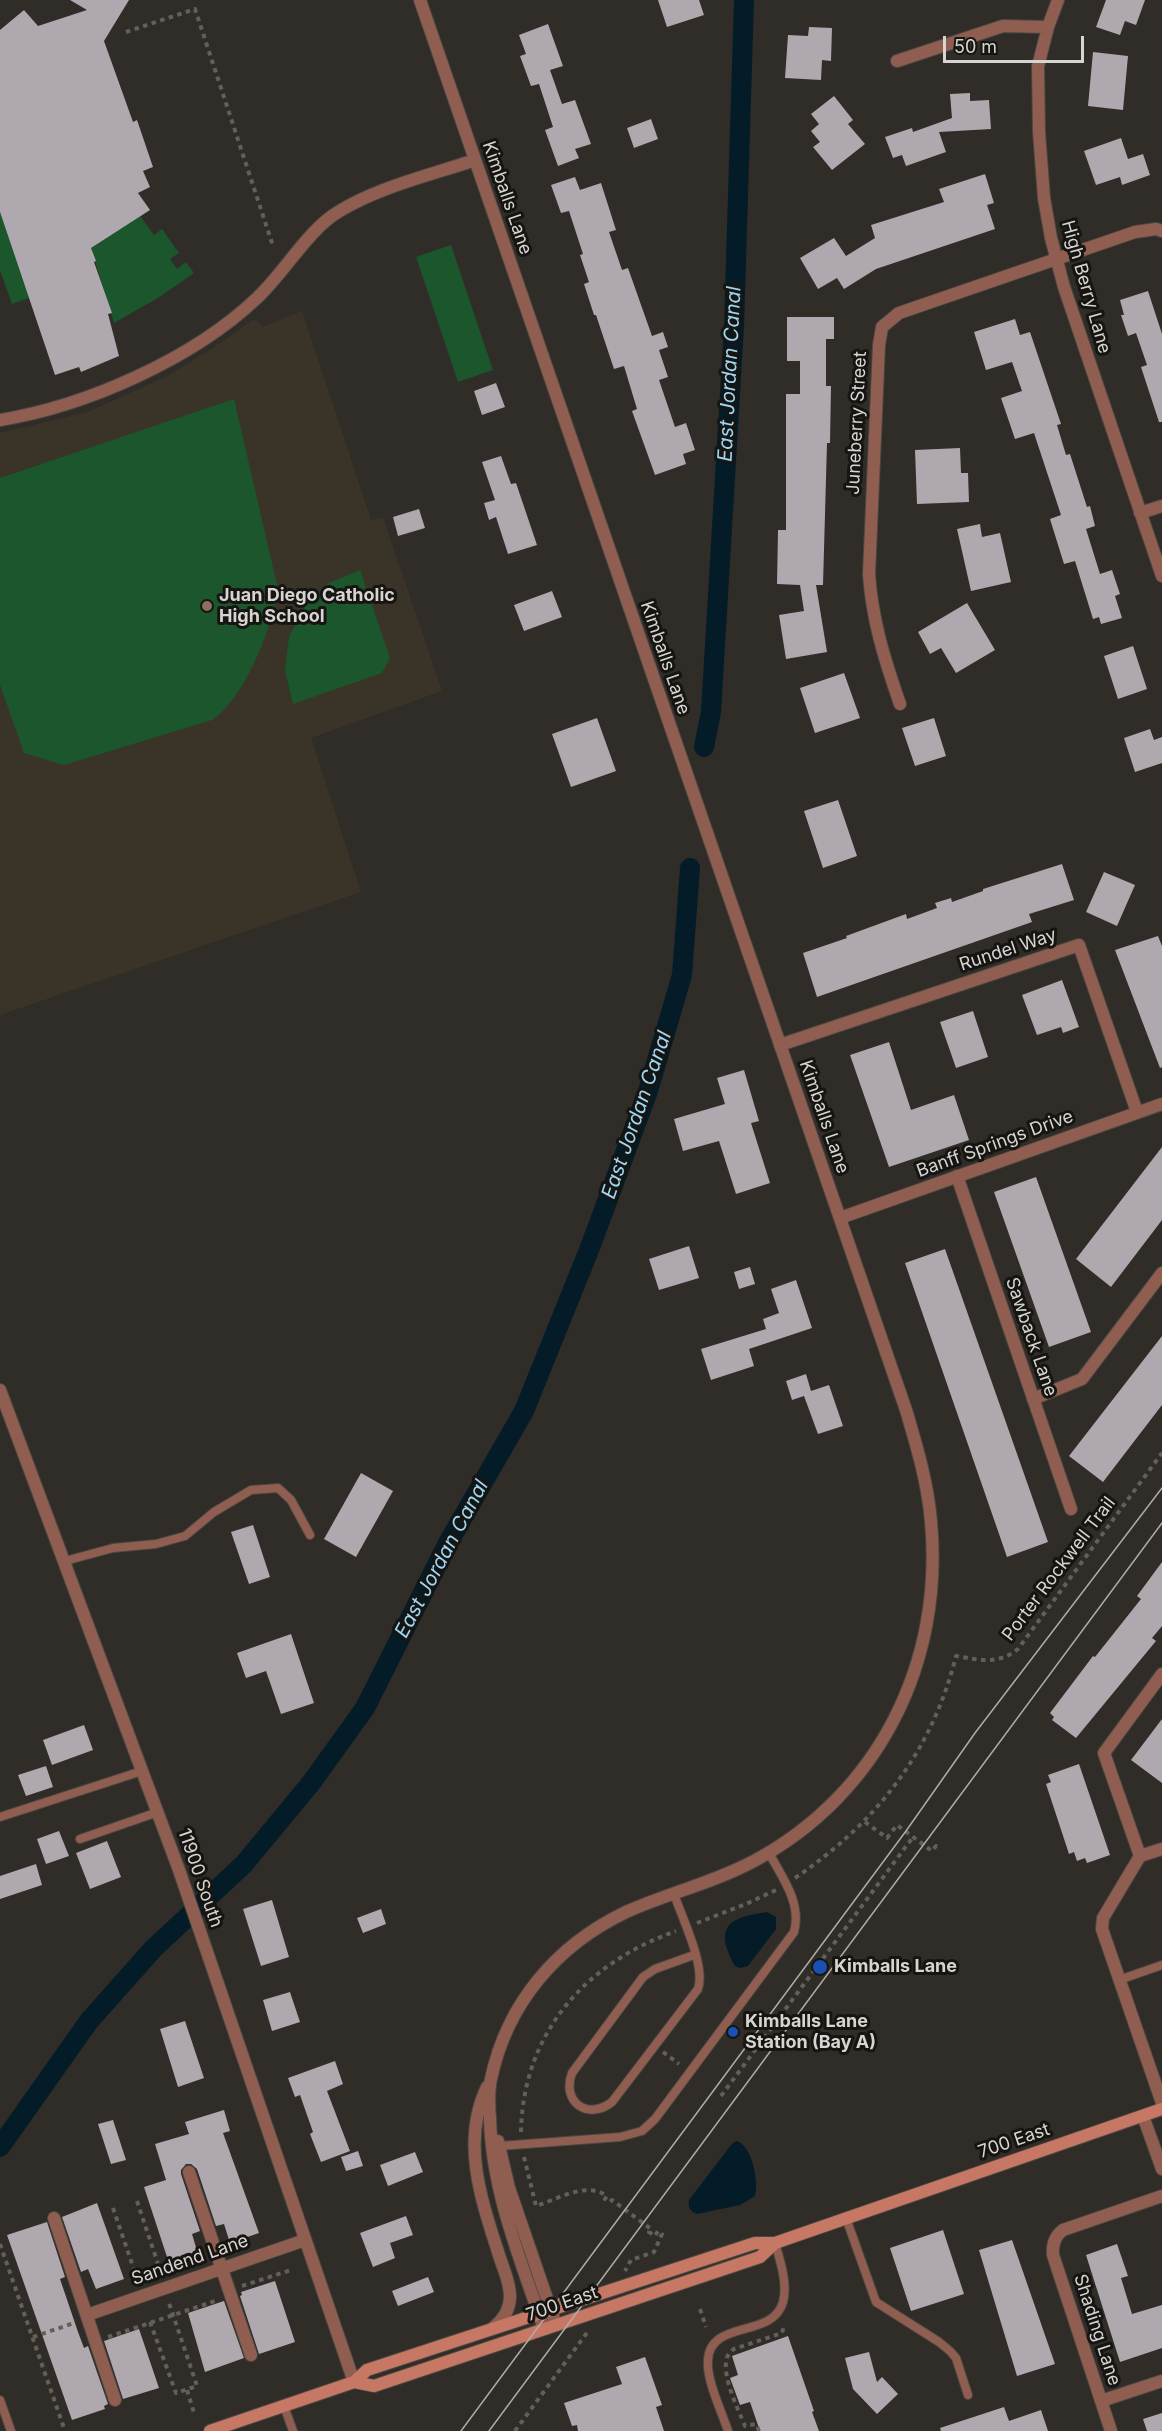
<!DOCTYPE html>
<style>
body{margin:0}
#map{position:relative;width:1162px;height:2431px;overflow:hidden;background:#302c27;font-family:Inter,sans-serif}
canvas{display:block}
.scale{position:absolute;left:943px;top:36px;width:141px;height:27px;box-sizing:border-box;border:3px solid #d7d5d1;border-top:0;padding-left:8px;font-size:18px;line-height:21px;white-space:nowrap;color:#d7d5d1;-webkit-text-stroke:4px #161512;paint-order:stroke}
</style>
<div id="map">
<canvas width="1162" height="2431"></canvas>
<div class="scale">50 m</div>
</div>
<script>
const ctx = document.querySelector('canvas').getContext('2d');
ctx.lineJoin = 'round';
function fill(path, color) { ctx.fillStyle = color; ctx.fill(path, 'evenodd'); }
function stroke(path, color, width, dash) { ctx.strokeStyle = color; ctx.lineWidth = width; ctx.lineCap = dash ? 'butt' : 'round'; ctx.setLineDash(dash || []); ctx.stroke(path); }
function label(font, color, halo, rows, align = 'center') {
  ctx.font = font + ' Inter,sans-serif'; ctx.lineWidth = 6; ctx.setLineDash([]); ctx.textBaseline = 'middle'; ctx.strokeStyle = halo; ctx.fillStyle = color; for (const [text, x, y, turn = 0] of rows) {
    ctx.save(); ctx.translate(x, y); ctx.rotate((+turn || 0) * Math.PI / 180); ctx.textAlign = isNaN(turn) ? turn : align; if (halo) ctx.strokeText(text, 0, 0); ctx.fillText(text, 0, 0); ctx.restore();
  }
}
const built = new Path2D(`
 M302,311l69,209 12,-3 59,174 -131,47 50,154 -361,123v-582l88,-21 83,-38 54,-34 27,-20 5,1 6,6z`);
const green = new Path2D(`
 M0,212l29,86 -17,6 -12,-34z
 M140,216l14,19 8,-6 17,24 -9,6 7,10 9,-7 8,11 -36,25 -44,25 -23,-75z
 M451,245l42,125 -35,12 -42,-125z
 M234,399l44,190c-4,36 -35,112 -66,131l-148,45 -40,-12 -24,-68v-207z
 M360,570l30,88 -8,15 -89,31 -8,-33 4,-34 15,-30 25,-24z`);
const water = new Path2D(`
 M767,1912l9,5v12l-28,37 -8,2 -5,-2c-4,-5 -5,-11 -8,-17 -10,-30 17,-33 40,-37z
 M736,2141c16,3 23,41 19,55l-15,9 -43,9c-7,-2 -9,-7 -8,-14l42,-55z`);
const canal = new Path2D(`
 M704,747l7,-35 23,-386 10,-326
 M0,2147l89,-126 64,-72 91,-85 67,-81 54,-75 83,-165 76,-132 65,-161 59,-159 34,-116 8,-107`);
const building = new Path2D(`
 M70,0h59l-25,41 29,81 4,-2 16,47 -10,4 7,16 -12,6 12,17 -59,38 5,13 -2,1 18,51 -4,1 11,42 -38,16 -2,-5 -24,8 -55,-163v-182l24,-20 14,16 49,-16z
 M658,0h41l5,15 -37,12z
 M1106,0h39l-9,25 -11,-4 -5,14 -24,-8z
 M548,24l15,42 -13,4 12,34 13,-4 16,44 -16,5 4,9 -21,8 -13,-36 8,-3 -14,-43 -8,2 -11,-30 6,-2 -7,-19z
 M809,27l23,1 -1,33 -9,-1 -1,20 -36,-2 3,-43 20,1z
 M1093,52l35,4 -5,54 -35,-4z
 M970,93v8l19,-1 2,29 -52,3 7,20 -40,14 -4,-11 -9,3 -8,-21 27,-9 1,4 39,-14 -2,-24z
 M834,96l19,24 -5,4 17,20 -33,26 -19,-23 7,-5 -9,-11 8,-7 -8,-10z
 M651,119l7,20 -24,9 -7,-20z
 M1121,138l7,21 15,-5 7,21 -28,10 -2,-8 -24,8 -12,-34z
 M985,174l9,29 -7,2 8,24 -119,40 -32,20 -7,-11 -19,11 -18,-31 34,-20 12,18 29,-18 -4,-13 73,-23 -5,-13z
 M575,177l5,13 21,-7 15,47 -7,2 13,38 6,-2 24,68 11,-4 5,15 -9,3 9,27 -9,3 16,47 11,-4 9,27 -12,4 3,10 -31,11 -23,-64 5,-2 -13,-43 -10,3 -18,-54h-2l-10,-31 5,-2 -9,-27 3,-1 -14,-43 -8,2 -10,-28z
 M1148,291l14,43v88h-3l-18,-55 6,-2 -11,-32 -8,3 -7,-21h3l-4,-15z
 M787,317h47v22h-8v47h5l-1,57h-3l-4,142h-7l11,67 -41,7 -7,-44 25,-4 -4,-26 -23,-1 1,-54h8v-136h14v-33h-13z
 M1015,319l5,16 10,-3 31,92 -4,1 9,30 4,-1 17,53 3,-1 5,20 -9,3 14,45 12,-4 8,24 -5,2 7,22 -21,6 -2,-7 -6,2 -18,-58 -11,3 -14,-45 11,-4 -27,-82 -19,6 -14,-41 21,-7 -10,-29 -26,8 -12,-38z
 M496,383l9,24 -23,8 -8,-24z
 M960,448l1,25h7l1,29 -52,2 -2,-54z
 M501,456l10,28 5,-1 21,62 -29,9 -12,-37 -7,3 -5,-17 11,-3 -13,-38z
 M419,509l6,19 -27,8 -5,-19z
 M980,524l2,13 18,-4 11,49 -40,9 -14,-62z
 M552,591l10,26 -38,14 -10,-26z
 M967,603l28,47 -39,23 -15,-25 -11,6 -12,-22z
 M1133,646l14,43 -29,10 -14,-43z
 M844,673l16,45 -45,15 -15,-45z
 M597,718l19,53 -45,16 -19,-53z
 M934,718l12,38 -31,10 -13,-38z
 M1150,729l4,11 8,-3v26l-27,9 -11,-34z
 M838,800l19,56 -34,12 -19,-57z
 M1062,864l12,36 -45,14 3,8 -215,75 -14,-44 44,-15 -1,-2 60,-22 1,5 30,-11 -2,-5 16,-5 1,4 31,-11v-2z
 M1104,872l31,13 -18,41 -31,-14z
 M1158,936l4,10v121l-2,1 -45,-118z
 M1062,980l17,47 -16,6 -2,-6 -24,8 -15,-40z
 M973,1011l15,46 -32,11 -16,-46z
 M889,1042l22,68 43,-15 15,45 -80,27 -39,-112z
 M744,1070l15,51 -8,2 19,60 -34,11 -17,-53 -36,10 -9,-32 51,-15 -8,-26z
 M1162,1147v73l-51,67 -35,-28z
 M1036,1177l55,155 -42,15 -55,-155z
 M689,1246l10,32 -40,12 -10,-31z
 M945,1249l103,293 -41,15 -102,-294z
 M750,1267l5,17 -16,5 -5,-17z
 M796,1280l16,48 -63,21 5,17 -43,14 -10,-31 65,-20 -3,-10 16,-6 -8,-24z
 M1162,1336v69l-59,77 -34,-26z
 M806,1374l5,17 18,-6 14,41 -25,8 -14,-38 -12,4 -6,-19z
 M361,1473l32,18 -37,66 -32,-18z
 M253,1525l17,52 -21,7 -18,-52z
 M1162,1562v64l-10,12 4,3 -80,97 -24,-18 2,-3 -4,-4 43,-57 2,1 46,-58 -4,-3z
 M291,1634l23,69 -33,11 -15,-43 -20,7 -9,-25z
 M1162,1719v64l-31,-23z
 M84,1725l9,25 -41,15 -9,-25z
 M1079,1764l31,91 -23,8 -2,-5 -8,3 -3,-9 -5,2 -23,-70 5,-2 -3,-7z
 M46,1766l7,21 -27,9 -8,-21z
 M59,1831l10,25 -23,8 -9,-25z
 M107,1841l14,36 -31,12 -14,-36z
 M36,1864l6,21 -42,14v-23z
 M272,1900l17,57 -28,9 -18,-57z
 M381,1909l5,15 -23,9 -6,-15z
 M290,1992l10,30 -28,9 -9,-31z
 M185,2021l19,57 -26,9 -18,-58z
 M335,2061l8,23 -16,7 23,60 -29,11 -11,-28 3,-2 -13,-37 -5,2 -7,-19z
 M224,2110l6,21 -7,2 36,100 -29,10 -6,-19 -8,2 -19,-57 -6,-5h-5l-5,6v4l19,57 -8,3 6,20 -29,9 -25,-76 22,-7 -11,-36 34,-10 -4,-12z
 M113,2120l13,40 -15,4 -13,-40z
 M358,2151l5,15 -17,5 -5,-14z
 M415,2152l8,20 -35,14 -8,-21z
 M97,2203l27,76 -28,10 -8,-20 -7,3 -19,-55z
 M406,2216l7,19 -23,8 5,15 -22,9 -13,-34z
 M47,2222l18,55 -5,2 18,53 6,16 4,-2 20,58 -4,2 1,3 -33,11 -65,-185z
 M943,2230l21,64 -53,17 -21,-63z
 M1012,2240l43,124 -38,12 -38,-126z
 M1117,2244l11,32 -7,2 11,36 30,-9v43l-42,14 -34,-107z
 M428,2277l6,15 -36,14 -6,-15z
 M275,2281l20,61 -36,12 -19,-58 2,-1 -1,-3z
 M224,2301l20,57 -39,14 -17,-59z
 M139,2329l20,59 -36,11 -19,-58z
 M788,2336l26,75 -2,1 7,19h-59l-10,-29 -10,3 -10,-27 8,-3 -6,-19z
 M869,2352l8,30 5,-5 16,17 -21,20 -24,-25 -8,-31z
 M645,2357l17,48 -6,2 8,24h-86l-1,-6 -5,1 -8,-23 58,-19 -6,-17z
 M1004,2407l5,14 32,-11 7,21h-107l-1,-3z
 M1162,2413v18h-15l-4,-12z`);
const path = new Path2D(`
 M126,32l69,-23 78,237
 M865,1822l22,16 10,-13 35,26 4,-5 2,2
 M795,1878c81,-55 137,-126 161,-222 23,4 42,9 62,-7l144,-196
 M697,1923l49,-19 30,-14
 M663,2052l16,12
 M721,2096l192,-259
 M521,2132c2,-100 65,-169 155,-201
 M524,2157l12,49c22,-7 50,-25 71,-10l-2,3 5,3 2,-2 39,29 -2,3 6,4 3,-5 4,3 -8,18 -23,8 -6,11
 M137,2201l20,60 3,14
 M113,2208l26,76
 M0,2244l65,187
 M242,2286l49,-16
 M700,2309l6,18
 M150,2322l26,71 21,-7 -29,-86
 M33,2337l41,-14
 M108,2337l110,-37
 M187,2390l7,23
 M515,2431l74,-101
 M759,2431l-3,-7 -11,2c-7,-18 -32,-65 -11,-77l48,-16 2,-7`);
const service = new Path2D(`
 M65,1561l48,-13 43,-4 29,-8 29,-24 37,-22 27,-2 13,12 19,35
 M0,1817l142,-46
 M80,1839l78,-27
 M674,1894c8,24 32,72 24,95l-86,113c-24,19 -51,0 -40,-29l71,-96 12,-8 39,-14
 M1119,1980l43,-15
 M499,2146l121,-9 22,-6 13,-12 139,-187c8,-29 -12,-55 -25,-79
 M846,2218l30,84 63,40 11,9 6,7 12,37
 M0,2400l11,31
 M284,2406l9,25
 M728,2431c-6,-19 -22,-51 -20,-71 2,-41 65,-21 75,-58 5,-18 -3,-42 -8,-59`);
const minor = new Path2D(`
 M1058,0l-10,27 -10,39 1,66 5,66 7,40 13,49 98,289
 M897,61l106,-35 45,1
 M0,420c86,-14 193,-61 257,-122 26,-24 52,-69 81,-86 40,-25 93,-37 137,-52
 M1140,513l22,-7
 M900,704c-15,-43 -28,-84 -31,-130l10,-229 3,-18 17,-14 236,-81 21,-3 6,2
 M780,1045l299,-100 58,167
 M957,1176l114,333
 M840,1218l322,-114
 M0,1390l179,480 175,512
 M1033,1399l49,-20 80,-106
 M1140,1856l-37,62 -1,11 60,174
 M1140,1856l-36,-103 58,-79
 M1140,1856l22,-7
 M1143,2116l19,53
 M189,2172l62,183
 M54,2218l61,182
 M87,2315l218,-75
 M1101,2401l61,-20
 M1111,2431l-58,-176c-1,-11 2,-19 10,-25l99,-34`);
const tertiary = new Path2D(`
 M420,0l486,1410c11,37 22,74 25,112 13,140 -52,272 -177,339 -41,22 -86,32 -128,51 -69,33 -119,91 -135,167 -3,13 -2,27 -1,40 2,73 31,142 54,210
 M487,2087c-26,54 -6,112 11,165 4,14 12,29 12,44 0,13 -6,23 -16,31
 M498,2141l11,47 47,137`);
const secondary = new Path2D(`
 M354,2382l20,4 386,-129 15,-14 387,-134
 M210,2431l144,-49 13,-12 388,-127h20`);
const tram = new Path2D(`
 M461,2431l445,-600 69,-98 187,-245
 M489,2431l673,-908`);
const markers = [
 [207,606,6,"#8d6e63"],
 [820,1967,8,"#1a4fb4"],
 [733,2032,6,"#1a4fb4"]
];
const streetNames = [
 ["Kimballs Lane",507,198,71],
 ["High Berry Lane",1086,287,74],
 ["Juneberry Street",857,423,-87],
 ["Kimballs Lane",665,658,71],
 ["Rundel Way",1008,950,-18],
 ["Kimballs Lane",824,1117,71],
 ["Banff Springs Drive",995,1144,-20],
 ["Sawback Lane",1031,1337,71],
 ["Porter Rockwell Trail",1059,1569,-53],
 ["11900 South",200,1878,71],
 ["700 East",1014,2141,-19],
 ["Sandend Lane",190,2260,-19],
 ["700 East",562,2304,-19],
 ["Shading Lane",1097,2330,72]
];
const poiNames = [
 ["Juan Diego Catholic",219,596],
 ["High School",219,617],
 ["Kimballs Lane",834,1967],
 ["Kimballs Lane",745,2022],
 ["Station (Bay A)",745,2043]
];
const waterNames = [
 ["East Jordan Canal",730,374,-87],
 ["East Jordan Canal",637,1115,-71],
 ["East Jordan Canal",442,1559,-62]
];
fill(built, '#3a3328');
fill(green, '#1c562c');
fill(water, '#041c27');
stroke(canal, '#041c27', 20);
fill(building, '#afa9af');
stroke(service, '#4b4742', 10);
stroke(minor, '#4b4742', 14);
stroke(tertiary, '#4b4742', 14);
stroke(secondary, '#4b4742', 14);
stroke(path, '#63605b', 4, [4.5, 4.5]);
stroke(service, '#905e51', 8);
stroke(minor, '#905e51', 12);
stroke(tertiary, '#905e51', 12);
stroke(secondary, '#c77864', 12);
stroke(tram, '#afada9', 1.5);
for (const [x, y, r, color] of markers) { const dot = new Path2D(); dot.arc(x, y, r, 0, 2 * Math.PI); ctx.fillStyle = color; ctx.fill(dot); stroke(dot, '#161512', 2); }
label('18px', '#d7d5d1', '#161512', streetNames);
label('bold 18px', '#d7d5d1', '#161512', poiNames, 'left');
label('italic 20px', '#9cd7f5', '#161512', waterNames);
</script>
